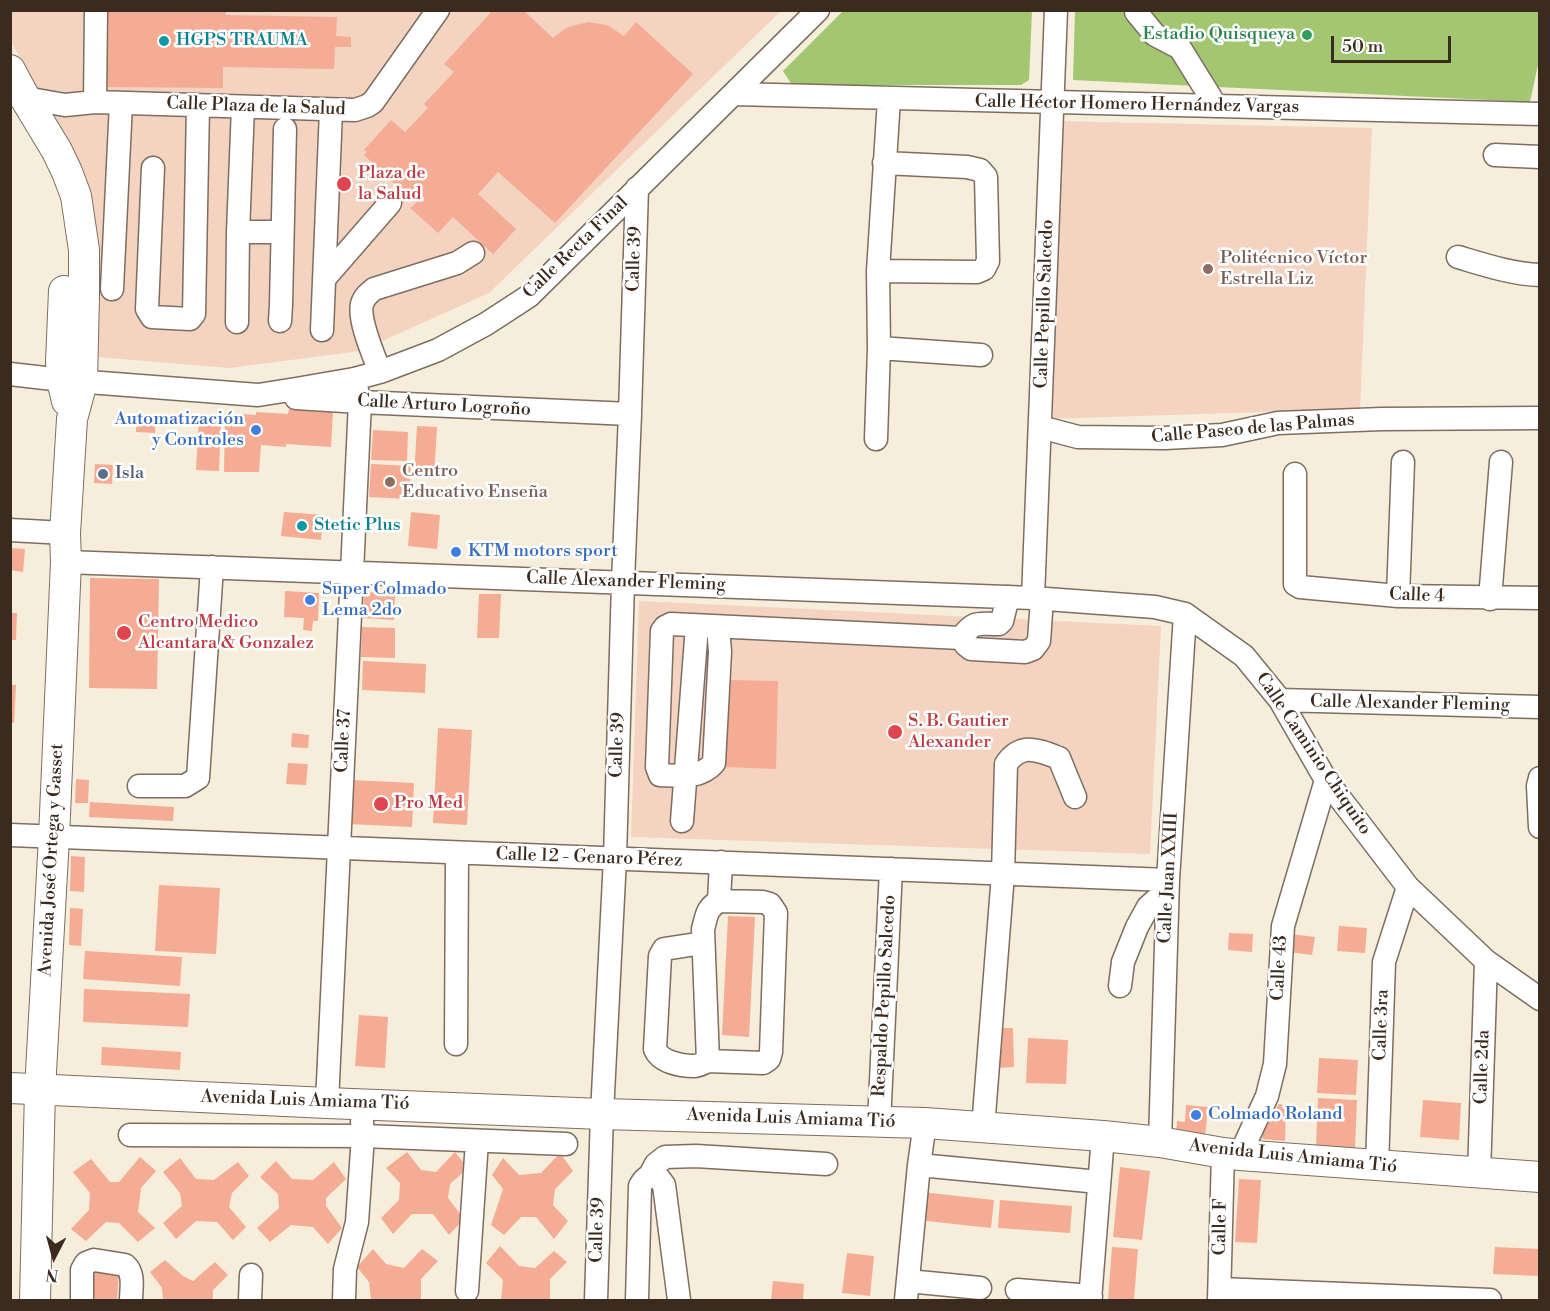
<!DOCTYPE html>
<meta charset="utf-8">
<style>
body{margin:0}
#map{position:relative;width:1550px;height:1311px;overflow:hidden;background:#f6eddb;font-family:"Libre Bodoni",serif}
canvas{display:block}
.frame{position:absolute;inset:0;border:12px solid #3b2a1e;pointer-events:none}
.north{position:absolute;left:24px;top:1227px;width:60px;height:60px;-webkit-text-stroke:4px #fff;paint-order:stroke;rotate:186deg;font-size:16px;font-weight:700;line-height:24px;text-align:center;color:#3b2a1e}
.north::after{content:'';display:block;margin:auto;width:21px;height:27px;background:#3b2a1e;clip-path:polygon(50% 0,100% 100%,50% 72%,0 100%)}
.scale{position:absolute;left:1331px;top:36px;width:120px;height:27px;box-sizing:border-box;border:3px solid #3b2a1e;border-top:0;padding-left:8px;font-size:18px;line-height:21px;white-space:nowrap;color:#3b2a1e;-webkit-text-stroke:4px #fff;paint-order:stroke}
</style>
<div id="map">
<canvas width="1550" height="1311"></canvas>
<div class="frame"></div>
<div class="north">N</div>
<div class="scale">50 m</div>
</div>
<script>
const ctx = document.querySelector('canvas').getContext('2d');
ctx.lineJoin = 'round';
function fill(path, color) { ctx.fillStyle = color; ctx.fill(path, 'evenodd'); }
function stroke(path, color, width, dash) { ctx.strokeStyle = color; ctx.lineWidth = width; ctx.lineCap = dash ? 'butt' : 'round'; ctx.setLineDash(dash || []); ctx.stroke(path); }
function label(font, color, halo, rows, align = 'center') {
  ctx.font = font + ' "Libre Bodoni",serif'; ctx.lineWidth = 5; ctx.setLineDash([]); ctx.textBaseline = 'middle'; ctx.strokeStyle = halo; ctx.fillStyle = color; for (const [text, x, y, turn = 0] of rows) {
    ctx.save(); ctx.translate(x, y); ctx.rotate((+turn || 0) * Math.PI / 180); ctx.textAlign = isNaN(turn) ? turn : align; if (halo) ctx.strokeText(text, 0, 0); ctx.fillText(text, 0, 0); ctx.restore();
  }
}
const built = new Path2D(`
 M10,11h771l-292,282 -129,58 -131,17 -131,-11 -9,-18 4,-137 -11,-35 -71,-125z
 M1056,121l316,7 -12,281 -316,10z
 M639,601l522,25 -11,228 -519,-17z`);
const green = new Path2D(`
 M843,11h189l-3,69 -8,5h-229l-9,-14z
 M1075,11h464v49l-9,42 -457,-22z`);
const building = new Path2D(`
 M104,10h123l-2,5 112,2 -1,19 15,1v10h-16l-1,22 -111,-2v21l-121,-1z
 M493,10h30l30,28 10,-8 8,-4 18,-4 18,3 17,11 12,-14 57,52 -138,149 -57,-51 -20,22 38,35 -23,25 -40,-37 -15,16 -28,-25 6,-5 -52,-48 3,-3 -3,-2 27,-30 14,12 23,-24 -4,-4 30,-32 -10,-8z
 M289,409l44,3 -2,35 -45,-3v3l-25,-2 -2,27h-35l1,-59 31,2v-3l32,2z
 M137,414l19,1 -1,18 -19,-1z
 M199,417l22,1 -2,53 -23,-1z
 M417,426l20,1 -3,50 -20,-1z
 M373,430l35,2 -1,29 -36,-1z
 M95,464l18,1 -1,19 -18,-1z
 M371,464l40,2 -2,33 -40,-2z
 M284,512l39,3 -2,25 -40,-4z
 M411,512l29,3 -3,34 -29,-3z
 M10,548l15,1 -2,23 -13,-2z
 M90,578l69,1 -2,110 -68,-1z
 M285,591l34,2 -1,28h-5l-1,10 -9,-1 1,-12 -20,-1z
 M364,592l31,1 -1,27 -31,-2z
 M479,594h22l-2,44h-22z
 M10,613h7l-1,27h-6z
 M362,627l33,1v30l-34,-1z
 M363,661l63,3 -1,29 -63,-3z
 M729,680l49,1 -2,88 -50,-2z
 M10,685h6l-2,38 -4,-1z
 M438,728l34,2 -5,95 -34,-2z
 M292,733l17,2 -1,13 -17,-1z
 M288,763l20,1 -2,21 -20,-1z
 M76,779l13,1 -1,23h-13z
 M350,780l64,3 -2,44 -64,-3z
 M90,802l84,5 -1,14 -84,-4z
 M71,856l14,1 -1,35 -14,-1z
 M159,885l61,3 -4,66 -61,-3z
 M70,908l13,1 -2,37 -12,-1z
 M728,916l27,1 -6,120 -27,-2z
 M1339,926l28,2 -2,25 -28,-2z
 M1229,933l24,1 -1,18 -24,-2z
 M1291,934l24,3 -3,18 -24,-3z
 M85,951l97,6 -2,29 -97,-7z
 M84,989l106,5 -2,33 -105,-5z
 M359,1015l29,2 -3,51 -30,-2z
 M994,1028h19l1,39 -19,1z
 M1028,1038l40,2 -2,44 -40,-1z
 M102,1047l79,5 -1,18 -79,-5z
 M1319,1058l39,2 -2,35 -39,-2z
 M1318,1098l39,2 -2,48 -39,-2z
 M1423,1100l38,3 -2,37 -39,-3z
 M1279,1104l7,1 -1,36 -22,-2 -2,-9z
 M1186,1105l22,2 -3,29 -29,-2 1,-13 8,1z
 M407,1152l14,18 15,2 19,-20 13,16 -18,16 -2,14 16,21 -15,16 -16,-21h-21l-19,20 -12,-16 18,-18 1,-17 -14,-15z
 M560,1153l13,18 -18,18 -2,16 15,16 -14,18 -18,-22h-15l-17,18 -13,-10 12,-36 -11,-14 11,-17 16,17 22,-2z
 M140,1157l16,14 -15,17 -3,24 17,16 -17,14 -19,-19 -13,-1 -20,19 -15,-12 18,-19 1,-17 -17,-21 18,-13 19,23h9z
 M180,1158l16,21 18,1 24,-18 11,14 -17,17 -3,14 17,20 -13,13 -16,-18 -21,-1 -20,18 -13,-16 19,-17 -2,-13 -17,-21z
 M276,1161l16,18 21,1 21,-18 12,17 -20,19v8l16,22 -14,16 -15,-17 -22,-2 -21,17 -13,-14 22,-20 -1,-14 -18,-17z
 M1120,1167l30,4 -8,69 -29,-3z
 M1239,1179l22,1 -4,63 -22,-1z
 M921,1192l73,8 -3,28 -73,-8z
 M1000,1200l72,6 -2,27 -72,-5z
 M500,1246l19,20 16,2 19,-17 13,11 -17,17v21h-49l2,-20 -17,-17z
 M1112,1247l26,2 -4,51h-26z
 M1495,1247l45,2v27l-47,-2z
 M373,1249l13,15 18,4 18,-19 16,12 -17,18v21h-50l-2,-18 -12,-15z
 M847,1253l27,3 -4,40 -28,-3z
 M165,1260l18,16 10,5 22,-19 13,13 -15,15v10h-50l-1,-12 -12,-16z
 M94,1268l25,4 -2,28h-24z
 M773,1281l31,3 -1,16h-32z`);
const minor = new Path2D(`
 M1136,10v2l19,23 25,13 31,50 2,8
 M17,92l8,6 40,7 30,-3 260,8 12,-4 6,-4 65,-92
 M734,94l806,20
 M95,102l1,-92
 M243,107l-5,125h44
 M1495,155l45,2
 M153,168l-6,141 5,8 38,2 4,-5 4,-208
 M1458,257c27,8 54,17 82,18
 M878,271l99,1 7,-3 4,-8 -2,-84 -6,-7 -13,-3 -83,-4
 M324,279l66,-76
 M112,289l9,-186
 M280,321l1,-16 4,-176
 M237,322l1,-90
 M322,330l9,-220
 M879,348l102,7
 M380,372c-6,-16 -22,-52 -18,-68 2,-7 7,-11 12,-15l83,-26 16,-10
 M10,374l52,6 196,15 38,-6 58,-10 26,-7 58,-22 48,-26 43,-28 289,-286
 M296,398l64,4 270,12
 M1040,427l38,10 87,1 57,-3 56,-12 104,-4 158,-1
 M876,439l3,-91 -1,-77 11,-172
 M1295,474v110l5,3 98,9 142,2
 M10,530l55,3
 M66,562l967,36 122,9 30,7 59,42 36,44 46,80 82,107 78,74 54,38
 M1398,596l5,-134
 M1033,598l23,-588
 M1490,599l11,-137
 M718,627l2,25 -6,111c-14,16 -34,13 -54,12l-3,-8 5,-136 3,-4 6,-3 290,14 5,7 5,4 54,3 8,-3 6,-8 3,-42
 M961,638c14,-18 16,-14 38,-14l3,-3 6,-24
 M1280,700l260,7
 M1540,778l-2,8 2,41
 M139,786h46l13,-8 14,-211
 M682,821l15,-195
 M10,835l1158,45
 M719,901l44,1 7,2 6,9 -5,139 -2,7 -6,4 -55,-2 -5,-132c4,-14 3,-20 16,-28l2,-39
 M703,943l-39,6 -4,7 -5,93c5,13 26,17 39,17 5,0 9,-3 14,-5
 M1120,986l3,-24 14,-35 11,-20 8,-7 11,-5
 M456,1044l1,-191
 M327,1103l33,-701 -6,-23
 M879,1123l12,-254
 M983,1128l20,-254 3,-110c15,-22 32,-14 53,-6l16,39
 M130,1135l233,1 203,8
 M1160,1142l8,-262 17,-266
 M1240,1155l27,-59 8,-32 8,-138 43,-146
 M919,1165l180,17
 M1377,1166l7,-204 24,-75
 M1479,1174l7,-213
 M650,1175l6,-11 9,-7 31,-1 130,8
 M908,1281l72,7
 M1220,1289l270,11
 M1017,1290l74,6
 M467,1291l10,-150
 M82,1300v-30l4,-7 8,-3 31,5c10,9 6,23 6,35
 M250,1300l1,-25
 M344,1300l1,-31 12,-47 6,-86 -1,-15
 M596,1300l6,-186 13,-256 8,-276 7,-168 7,-226
 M637,1300l3,-114c5,-9 8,-11 18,-9l6,8 15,115
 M906,1300l13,-135 6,-42
 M1090,1300l13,-164
 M1219,1300l4,-147`);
const major = new Path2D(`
 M10,70l15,28 32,53 10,21 9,24 8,54v46l-2,86 -10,37 -7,114 1,29 -12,275 -14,253 -5,210
 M64,291l-3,71 1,18 5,21
 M10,1088l317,15 275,11 323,9 178,13 57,6 63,11 17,2 300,22`);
const markers = [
 [1307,35,6,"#2e9e5b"],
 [164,41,6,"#0f9aa8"],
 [344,184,8,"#e0444e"],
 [1208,269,6,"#8d6e63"],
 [256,430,6,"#3f7fe0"],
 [103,474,6,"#5c6f8a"],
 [390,482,6,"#8d6e63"],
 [302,526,6,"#0f9aa8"],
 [456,552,6,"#3f7fe0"],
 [310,600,6,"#3f7fe0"],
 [124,633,8,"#e0444e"],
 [895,732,8,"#e0444e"],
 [381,804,8,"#e0444e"],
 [1196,1115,6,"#3f7fe0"]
];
const leisureNames = [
 ["Estadio Quisqueya",1295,35]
];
const cultureNames = [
 ["HGPS TRAUMA",176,41],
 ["Stetic Plus",314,526]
];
const streetNames = [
 ["Calle Héctor Homero Hernández Vargas",1137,105,1],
 ["Calle Plaza de la Salud",256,107,2],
 ["Calle Recta Final",576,248,-44],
 ["Calle 39",635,259,-88],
 ["Calle Pepillo Salcedo",1045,304,-88],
 ["Calle Arturo Logroño",444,406,3],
 ["Calle Paseo de las Palmas",1253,429,-5],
 ["Calle Alexander Fleming",626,582,2],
 ["Calle 4",1417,596,2],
 ["Calle Alexander Fleming",1410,704,1],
 ["Calle 37",344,741,-87],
 ["Calle 39",618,745,-88],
 ["Calle Caminio Chiquito",1313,754,56],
 ["Calle 12 - Genaro Pérez",589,858,2],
 ["Avenida José Ortega y Gasset",52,860,-87],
 ["Calle Juan XXIII",1169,878,-87],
 ["Calle 43",1280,968,-87],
 ["Respaldo Pepillo Salcedo",885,996,-87],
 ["Calle 3ra",1382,1025,-88],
 ["Calle 2da",1483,1067,-88],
 ["Avenida Luis Amiama Tió",305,1101,2],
 ["Avenida Luis Amiama Tió",791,1119,2],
 ["Avenida Luis Amiama Tió",1293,1157,6],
 ["Calle F",1221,1227,-89],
 ["Calle 39",598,1230,-88]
];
const healthNames = [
 ["Plaza de",358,174],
 ["la Salud",358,195],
 ["Centro Medico",138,623],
 ["Alcantara & Gonzalez",138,644],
 ["S. B. Gautier",908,722],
 ["Alexander",908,743],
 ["Pro Med",394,804]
];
const educationNames = [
 ["Politécnico Víctor",1220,259],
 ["Estrella Liz",1220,280],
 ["Centro",402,472],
 ["Educativo Enseña",402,493]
];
const shopNames = [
 ["Automatización",244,420,"right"],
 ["y Controles",244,441,"right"],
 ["KTM motors sport",468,552],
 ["Super Colmado",322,590],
 ["Lema 2do",322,611],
 ["Colmado Roland",1208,1115]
];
const serviceNames = [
 ["Isla",115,474]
];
fill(built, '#f4d3c1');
fill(green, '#a3c670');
fill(building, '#f5ac94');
stroke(minor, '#7c6e60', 25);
stroke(major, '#7c6e60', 32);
stroke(minor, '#fff', 22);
stroke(major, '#fff', 30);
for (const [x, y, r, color] of markers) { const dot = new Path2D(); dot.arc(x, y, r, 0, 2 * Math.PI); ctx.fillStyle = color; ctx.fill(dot); stroke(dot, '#fff', 2); }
label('18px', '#27864d', '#fff', leisureNames, 'right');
label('18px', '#0d838f', '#fff', cultureNames, 'left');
label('18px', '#3b2a1e', '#fff', streetNames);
label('18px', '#be3a42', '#fff', healthNames, 'left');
label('18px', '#785e54', '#fff', educationNames, 'left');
label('18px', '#366cbe', '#fff', shopNames, 'left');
label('18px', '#4e5e75', '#fff', serviceNames, 'left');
</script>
